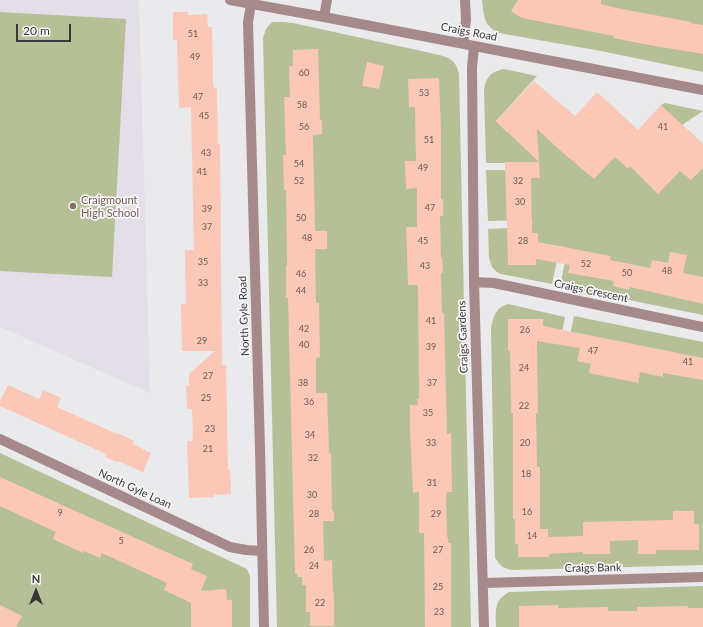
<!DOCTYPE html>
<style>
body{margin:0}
#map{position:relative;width:703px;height:627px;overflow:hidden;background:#eae9ec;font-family:Lato,sans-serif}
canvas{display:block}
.north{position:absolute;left:16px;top:571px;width:40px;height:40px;-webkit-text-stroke:3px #f8f6f9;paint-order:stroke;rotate:0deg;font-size:11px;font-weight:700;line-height:16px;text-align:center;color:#383738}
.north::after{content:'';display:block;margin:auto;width:14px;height:18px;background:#383738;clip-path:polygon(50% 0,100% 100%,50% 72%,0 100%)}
.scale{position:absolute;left:16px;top:24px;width:55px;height:18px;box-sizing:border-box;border:2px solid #383738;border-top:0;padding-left:5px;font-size:12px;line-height:14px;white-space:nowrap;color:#383738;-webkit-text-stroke:3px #f8f6f9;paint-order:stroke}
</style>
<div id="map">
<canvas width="703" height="627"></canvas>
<div class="north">N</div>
<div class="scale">20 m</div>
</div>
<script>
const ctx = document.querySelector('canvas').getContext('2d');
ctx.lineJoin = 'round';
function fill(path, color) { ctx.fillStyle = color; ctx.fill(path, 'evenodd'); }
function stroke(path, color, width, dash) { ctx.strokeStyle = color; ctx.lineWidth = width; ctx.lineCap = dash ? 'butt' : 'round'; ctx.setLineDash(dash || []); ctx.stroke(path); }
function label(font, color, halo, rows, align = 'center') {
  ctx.font = font + ' Lato,sans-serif'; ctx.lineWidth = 3.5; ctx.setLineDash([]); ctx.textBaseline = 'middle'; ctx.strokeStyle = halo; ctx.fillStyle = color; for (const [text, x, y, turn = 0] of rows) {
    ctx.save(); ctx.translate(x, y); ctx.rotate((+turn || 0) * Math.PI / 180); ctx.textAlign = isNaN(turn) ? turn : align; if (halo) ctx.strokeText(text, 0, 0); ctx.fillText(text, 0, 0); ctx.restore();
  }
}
const built = new Path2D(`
 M0,0h139l11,393 -150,-66z`);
const green = new Path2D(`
 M482,0h221v72l-102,-21 -102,-18c-16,-8 -15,-17 -17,-33z
 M0,12l126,7 -14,258 -112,-6z
 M272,22h11l10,1 142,31c13,3 21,5 24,20l12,553h-194l-14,-589 3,-9z
 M504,69l33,7 -41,45 11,11 28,-29 106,47 20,-45 4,-2 38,8 -21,14 14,12 7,30v148l-143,-29 8,-38 -8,-2 -8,38 -51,-10 -4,-2 -5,-5 -3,-9 -1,-29 44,-2v-7l-44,1 -2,-51h19v-7h-19l-2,-72c2,-14 6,-19 20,-22z
 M508,304l57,13 -5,27 8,2 6,-30 129,26v223l-190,5c-9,-1 -13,-4 -18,-12l-4,-230c2,-11 5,-21 17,-24z
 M0,453l247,116 3,7v51h-250z
 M703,586v41h-207c0,-16 -3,-26 13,-35z`);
const building = new Path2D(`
 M518,0h83v4l11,3 79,15v1l12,2v29l-54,-9 -36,-7 1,-2 -92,-18 -11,-7z
 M173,12h15v3l19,-1 1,13h4l1,54 1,7h3l1,56h2l2,221h4l2,105h2l1,24 -17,1v2l-25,1 -2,-57h6l-1,-32h-5l-1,-23h3v-12l26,-23h-33l-1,-47h5l-1,-54h9l-3,-143 -12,1 -2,-68h-4z
 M318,49l2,71h2v14l-9,1 2,96h12v18h-12l1,54h3l1,54 -4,1v35h11l2,60h2l1,57 2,2v9h-11l1,40 8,-1 1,33h1v33h-24v-14h-4v-27h-4v-8h-4l-1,-3h-2l-7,-276h-2v-32h1l-1,-76h-2l-1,-35h3l-2,-58h6l-1,-31h4v-16z
 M367,62l17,4 -5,23 -17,-3z
 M439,78l2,54v67h2v17h-3l1,42h1l1,15h-2l1,40h2l3,121 4,-1 1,59h-5l-1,4 1,41h1v6h3v84h-26l-1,-94h-5v-41l-6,1 -3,-62v-26h8l-1,-6h2l-1,-114h-10l-1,-30 -1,-28h11v-39l-11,1 -1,-28h11l-1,-54h-6l-1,-28z
 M534,81l41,35 22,-24 41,38 23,-25 42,39v24l-12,12 -11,-9 -22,23 -28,-28 -2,3 -13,-12 -21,22 -31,-26 -26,-24 2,33 -43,-41z
 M505,162h34l1,16h-9l1,55h6v9l73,14 -1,4 40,8 2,-8 16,3 2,-11 17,3 -4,18 20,4v27l-73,-17 -1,3 -16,-4 1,-5 -46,-8 2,-8 -34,-6v6h-28z
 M508,319h35v7l160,32v22l-40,-7v4l-23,-5 -2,11 -49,-10 2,-9 -14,-3 3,-13 -43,-7 1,72h-2l1,54h3v62h8v8l35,-1v-14l90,-2v-9h21v13h5v26h-43v4h-18v-14l-28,1v13h-27v-2l-34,2v3h-31v-13h-3v-25h-2v-106h-2l-1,-62h-2z
 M8,385l31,14 4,-9 18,8 -4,9 60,27v-1l17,8 -1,3 18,9 -8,19 -25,-11 -1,1 -12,-5 1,-3 -106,-48v-5z
 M0,477l193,87 -2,5 16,7 -6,15 25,-2 1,11h5v27h-41v-24l-27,-13 3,-7 -65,-30 -2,5 -16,-7 -1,2 -30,-14 3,-7 -56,-26z
 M0,605l22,11 -6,11h-16z
 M558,605v3l50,-1v4h29v-4l51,-1v2h15v19h-184v-21z`);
const minor = new Path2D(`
 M230,0l94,17 379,73
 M251,4l-3,18 12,427 4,178
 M324,17l3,-17
 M463,43l3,-23 -1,-20
 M474,46l-2,22 2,214 10,345
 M474,282l20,1 209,44
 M0,439l230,108 16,3 16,1
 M483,583l220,-6`);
const markers = [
 [73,206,4,"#8d6e63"]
];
const numberNames = [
 ["51",193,34],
 ["49",195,57],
 ["60",304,73],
 ["53",424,93],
 ["47",198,97],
 ["58",302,105],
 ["45",204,116],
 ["56",304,127],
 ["41",663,127],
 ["51",429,140],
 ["43",206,153],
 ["54",299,164],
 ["49",423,168],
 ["41",202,172],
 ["52",299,181],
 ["32",518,181],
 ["30",520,202],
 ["47",430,208],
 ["39",207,209],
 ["50",301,218],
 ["37",207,227],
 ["48",307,238],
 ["45",423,241],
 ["28",523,241],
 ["35",203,262],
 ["52",586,264],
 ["43",425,266],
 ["48",667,271],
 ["50",627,273],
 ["46",301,274],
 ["33",203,283],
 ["44",301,291],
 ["41",431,321],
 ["42",304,329],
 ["26",525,330],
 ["29",202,341],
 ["40",304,345],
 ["39",431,347],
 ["47",593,351],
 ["41",688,362],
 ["24",524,368],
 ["27",208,376],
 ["38",303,383],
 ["37",432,383],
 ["25",206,398],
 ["36",309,402],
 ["22",524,406],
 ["35",428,413],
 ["23",210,429],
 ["34",310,435],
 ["33",431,443],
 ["20",525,443],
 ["21",208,449],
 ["32",313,458],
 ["18",526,474],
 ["31",432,483],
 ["30",312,495],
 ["16",527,512],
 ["9",60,513],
 ["28",314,514],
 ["29",436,514],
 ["14",532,536],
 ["5",121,541],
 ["26",309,550],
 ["27",438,550],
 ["24",314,566],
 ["25",438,587],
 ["22",320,603],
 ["23",439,612]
];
const streetNames = [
 ["Craigs Road",469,32,11],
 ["Craigs Crescent",591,291,12],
 ["North Gyle Road",244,316,-92],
 ["Craigs Gardens",463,337,-92],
 ["North Gyle Loan",135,489,25],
 ["Craigs Bank",593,568,-1]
];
const educationNames = [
 ["Craigmount",81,200],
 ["High School",81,213]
];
fill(built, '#e3dee8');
fill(green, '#b5c096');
fill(building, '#fbc7b6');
stroke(minor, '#a68989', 10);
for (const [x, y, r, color] of markers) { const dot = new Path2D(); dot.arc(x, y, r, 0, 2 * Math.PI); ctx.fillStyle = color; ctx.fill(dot); stroke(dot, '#f8f6f9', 1.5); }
label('9px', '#695b58', null, numberNames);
label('11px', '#383738', '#f8f6f9', streetNames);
label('11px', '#785e54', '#f8f6f9', educationNames, 'left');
</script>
